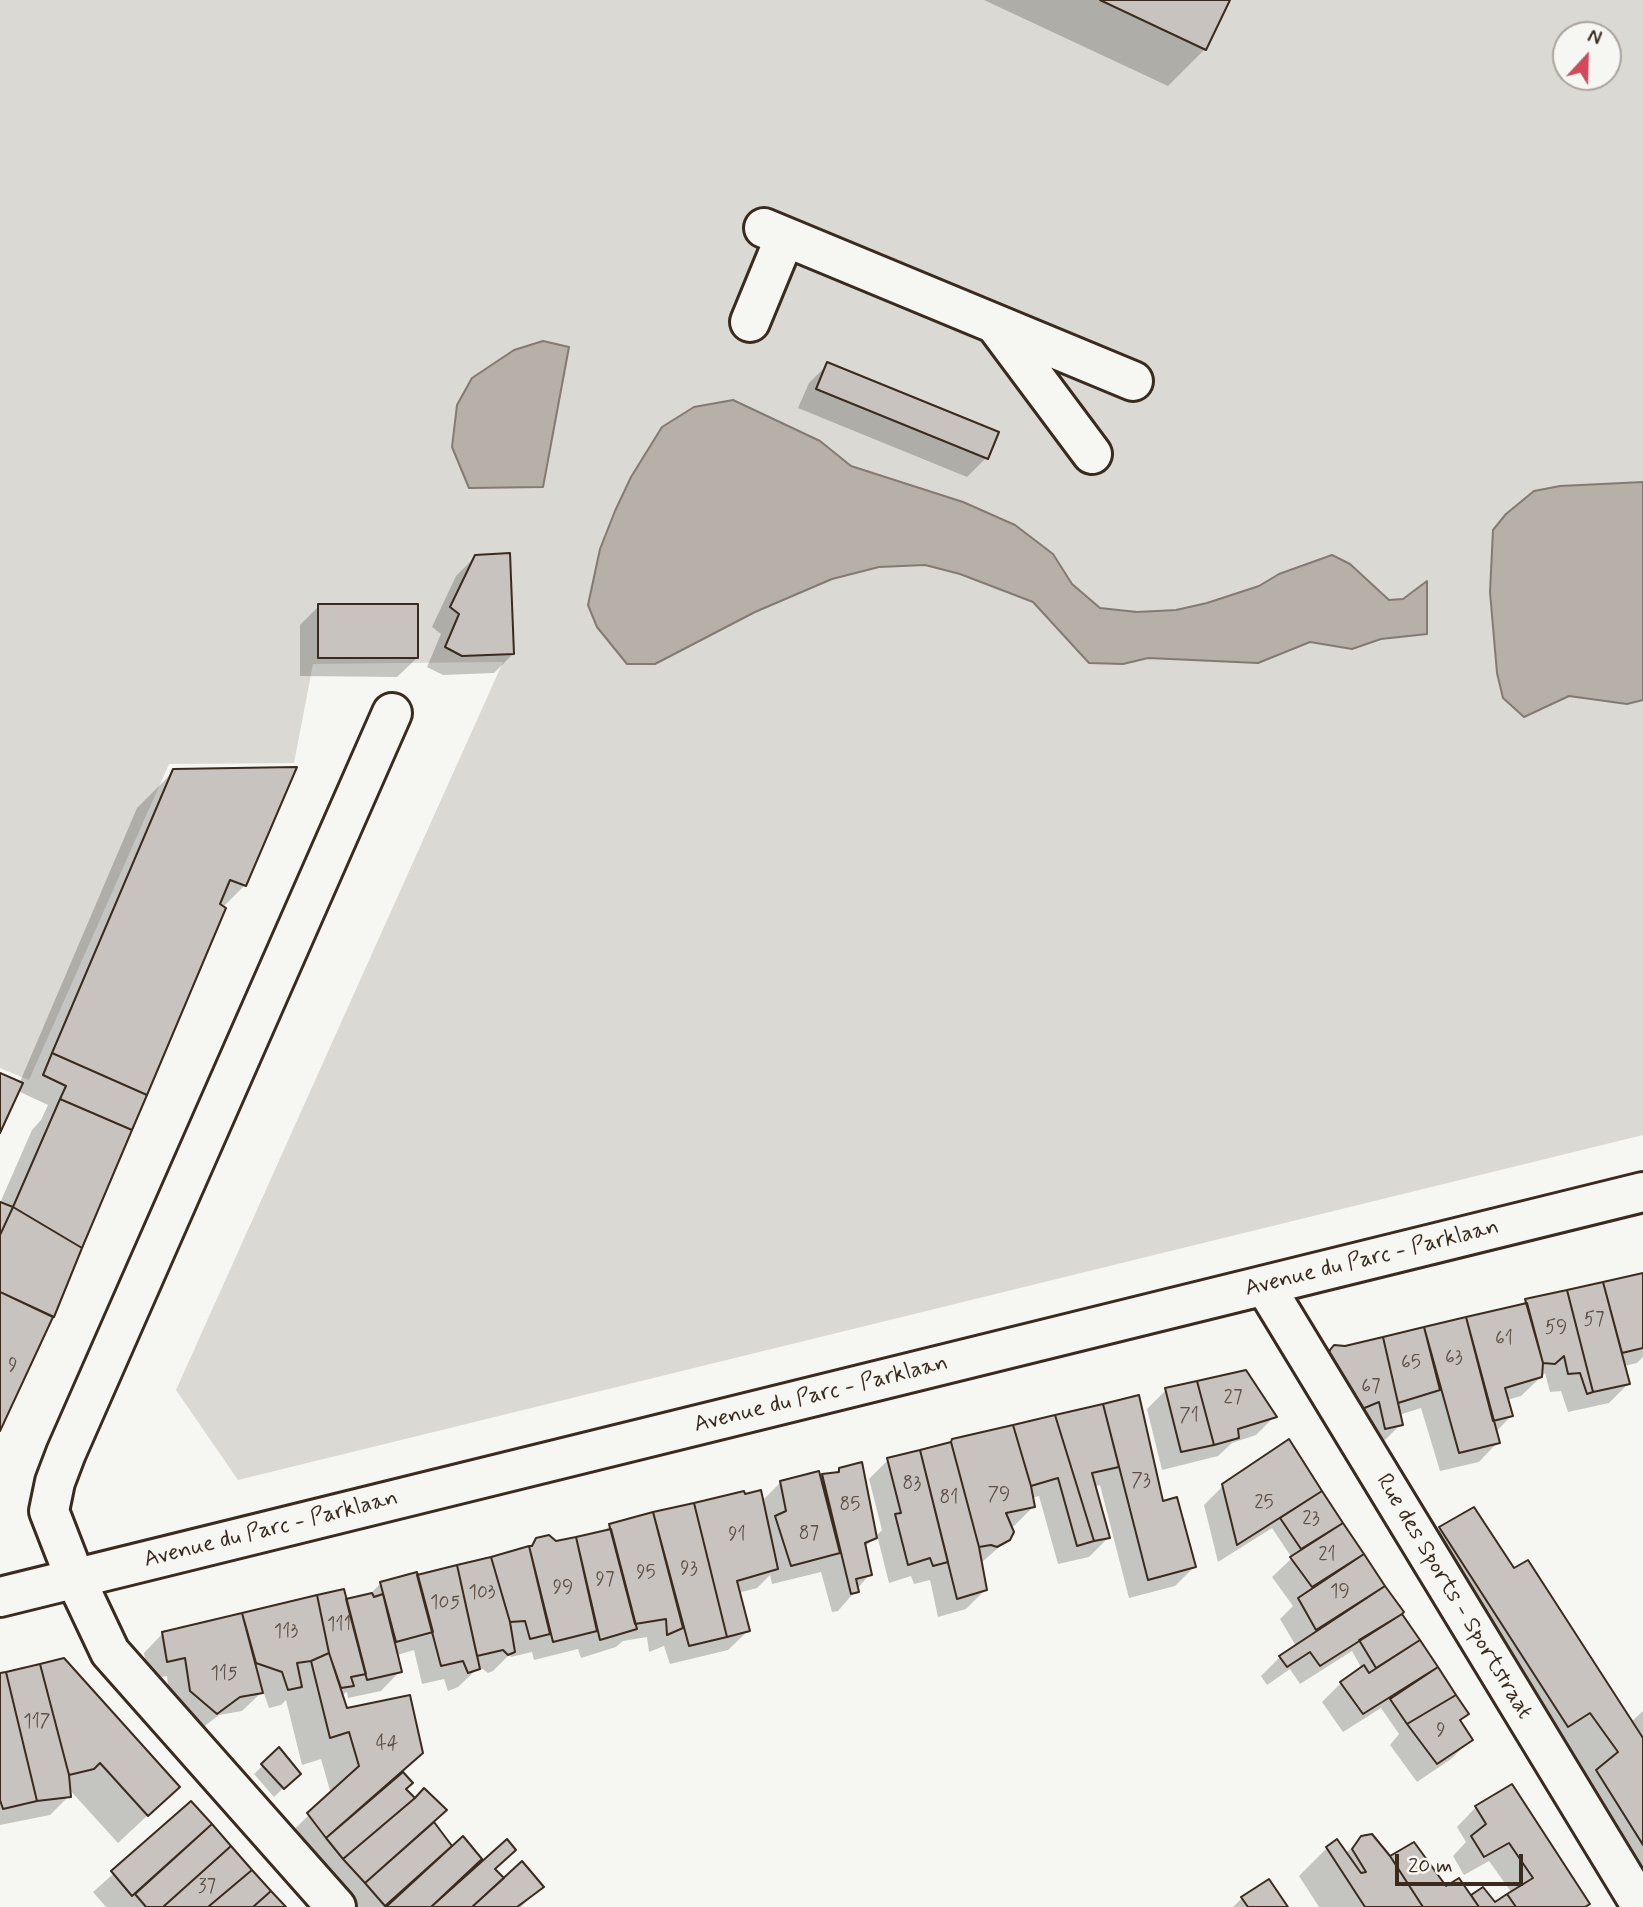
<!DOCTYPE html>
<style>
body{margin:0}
#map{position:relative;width:1643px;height:1907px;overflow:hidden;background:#f6f6f2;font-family:Mynerve,sans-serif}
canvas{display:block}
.north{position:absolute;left:1552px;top:21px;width:70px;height:70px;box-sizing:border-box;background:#f6f6f2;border:2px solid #aba49d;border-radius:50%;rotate:22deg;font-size:19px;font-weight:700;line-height:28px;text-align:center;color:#3b2a1e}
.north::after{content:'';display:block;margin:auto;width:24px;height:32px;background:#d1495b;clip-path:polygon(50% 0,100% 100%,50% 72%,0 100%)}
.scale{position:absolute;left:1395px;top:1854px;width:128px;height:32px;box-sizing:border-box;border:4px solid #3b2a1e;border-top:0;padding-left:9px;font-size:21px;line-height:24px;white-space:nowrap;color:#3b2a1e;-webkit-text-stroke:5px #f6f6f2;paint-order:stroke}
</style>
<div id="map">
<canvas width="1643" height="1907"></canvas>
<div class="north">N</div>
<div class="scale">20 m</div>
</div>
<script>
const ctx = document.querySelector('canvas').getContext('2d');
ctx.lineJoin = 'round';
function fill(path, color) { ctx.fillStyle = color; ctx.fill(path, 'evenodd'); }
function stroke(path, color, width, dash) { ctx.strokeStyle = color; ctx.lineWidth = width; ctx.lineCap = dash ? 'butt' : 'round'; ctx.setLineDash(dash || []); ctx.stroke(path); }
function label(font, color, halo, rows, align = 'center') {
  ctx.font = font + ' Mynerve,sans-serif'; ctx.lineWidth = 5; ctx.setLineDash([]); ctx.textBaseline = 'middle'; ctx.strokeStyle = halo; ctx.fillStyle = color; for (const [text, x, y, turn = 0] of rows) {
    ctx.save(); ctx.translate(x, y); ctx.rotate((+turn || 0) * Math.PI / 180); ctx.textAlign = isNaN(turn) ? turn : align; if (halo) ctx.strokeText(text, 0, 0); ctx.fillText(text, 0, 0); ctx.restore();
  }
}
const green = new Path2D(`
 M0,0h1643v1135l-1405,345 -62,-90 327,-728 -190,2 -19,99 -125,1 -140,316 -29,-12zM1566,35h42v42h-42z`);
const water = new Path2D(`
 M543,341l26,6 -26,140 -74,1 -17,-41 5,-42 15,-27 42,-28z
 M733,400l87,41 31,25 112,36 52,23 38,29 19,30 28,24 37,4 39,-2 31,-7 52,-17 20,-12 53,-19 18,9 39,36 14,-1 24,-18v53l-46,5 -29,10 -42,-7 -52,21 -110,-5 -25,6 -34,-1 -56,-61 -73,-28 -35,-9 -46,2 -47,12 -77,33 -100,52h-28l-30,-37 -9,-22 12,-56 15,-38 16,-34 31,-50 32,-20z
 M1643,482v218l-16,4 -58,-8 -45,21 -21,-19 -6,-25 -7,-81 3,-62 13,-16 28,-23 26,-5z`);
const shadow = new Path2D(`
 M984,0h244l-23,49 -37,37z
 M828,364l168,69 -10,25 -19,19 -169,-69 11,-25z
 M476,556l37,98 -19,19 -51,2 -16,-8 14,-33 -9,-7 24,-51z
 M319,606l98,52 -20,19 -97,-1v-51z
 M174,771l71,114 -22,22 -171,409 -52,111v-224l32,-73 9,-10 7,-15 -30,-14 -18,37v-54l19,10 118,-276z
 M1643,1275v82l-6,6 -13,3 4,18 -19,19 -41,9 -7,-21 -11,1 -5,-19 -24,23 -14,4 4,16 -16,17 3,9 -19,20 -39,9 -19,-63 -22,7 2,9 -19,19 -71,-72 24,-24 11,1 174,-42 6,-6zM1330,1364l38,51 -3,2z
 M1166,1390l109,26 -19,19 -24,8 -14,13 -56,14 -15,-61z
 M1138,1398l24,106 32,63 -19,19 -46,12 -29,-113 -6,2 14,51 -19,19 -31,7 -19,-68 -7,2 1,9 -19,19 -4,1 -2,12 -28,25 5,26 -19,19 -28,8 -8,-37 -16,4 -3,-8 -22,7 -12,-48 -13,13 6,26 -32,37 -6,1 -11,-40 -49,12 -2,-9 -13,13 -19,5 10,38 -20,19 -58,14 -6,-18 -15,6 -2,-15 -24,4 -7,6 -35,11 -3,-9 -44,11 -2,-8 -21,5 -1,-3 -17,17 -5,2 -5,-4 -8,2 -17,16 -10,4 -4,-12 -22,5 -8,-34 -17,5 3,16 -19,20 -33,7 -1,-6 -2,1 -4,3 5,14 64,73 -6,6 48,59 11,-9 19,22 25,-20 7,9 -20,20 10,11 38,5 -21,21h-170l-71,-64 51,-49 -10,-35 -19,6 -16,-65 -5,5 -12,3 -6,-17 -21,20 -23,4 -22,17 -26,-21 -4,-35 -19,4 -4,-27 19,-20 180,-42 2,11 23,-6 13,-13 110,-24 36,-10 10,-10 18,4 21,-4 27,-6 7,-8 44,-11 90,-18 18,5 19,-19 38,-9 2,3 13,-2 5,-5 36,68 7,-7 -13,-51 19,-19 61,-15 4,-4z
 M1289,1442l178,272 -8,7 12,19 -20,19 -34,23 -27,-37 9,-11 -18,-26 -38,24 -21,-30 19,-19 21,-14 -10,-18 -52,33 -10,-15 -23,16 -6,-9 19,-19 16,-11 -16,-27 13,-13 -21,-29 20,-19 -20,-30 -54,34 -14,-57 19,-19z
 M1441,1528l73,42 117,152 12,-11v169l-74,-80 20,-21 -28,-39 -149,-183z
 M0,1675l178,112 -60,56 -50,-55 1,8 -19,19 -50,10z
 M279,1750l19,24 -24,23 -20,-23z
 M191,1804l92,103h-177l-13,-15z
 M1476,1807l108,100h-265l-20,-31 28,-28 18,6 17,-16 27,20 57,31 24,10 2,-3 23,9 17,-12 -23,-32 -25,14 -11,-19 13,-14 -9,-15z
 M1242,1898l44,9h-53z`);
const building = new Path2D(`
 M1100,0h130l-24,50z
 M827,362l172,70 -11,27 -172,-70z
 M510,553l4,101 -52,2 -17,-9 14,-33 -9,-7 25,-52z
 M318,604h100v54h-100z
 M297,767l-51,119 -16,-6 -10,24 6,4 -79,187 -95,-42 121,-284z
 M52,1053l95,42 -15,35 -72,-31 6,-13 -23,-11z
 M0,1073l23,10 -23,50z
 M60,1099l72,31 -50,118 -69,-41z
 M0,1202l13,5 -13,28z
 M13,1207l69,41 -28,69 -54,-25v-57z
 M1643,1273v75l-21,5 -19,-71z
 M1603,1282l27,102 -37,8 -26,-102z
 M1567,1290l26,102 -6,2 -7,-21 -12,1 -4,-18 -9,8 -12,-1 -18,-64z
 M0,1292l53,25 -53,114z
 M1527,1303l16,60 -1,14 -37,11 8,28 -20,5 -27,-104z
 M1466,1317l34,126 -41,10 -35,-126z
 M1424,1327l16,63 -42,13 -15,-66z
 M1383,1337l20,88 -18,4 -6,-27 -17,7 -34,-53 2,-6 4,-5 11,1z
 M1246,1370l31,47 -39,12 1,9 -25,7 -17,-64z
 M1197,1381l17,64 -33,7 -16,-64z
 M1139,1395l24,106 14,-4 19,70 -48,13 -45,-176z
 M1103,1404l16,63 -27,6 18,65 -16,3 -39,-126z
 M1055,1415l39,126 -17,5 -19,-68 -27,8 -18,-61z
 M1013,1425l18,61 4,21 -29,6 8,19 -4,8 -13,7 -6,-2 -12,2 -28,-105 1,-3z
 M1289,1439l33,52 -85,54 -15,-61z
 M951,1442l28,105 8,43 -30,9 -37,-149z
 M920,1450l28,112 -15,4 -3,-8 -22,7 -13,-51 6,-1 -14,-55z
 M862,1462l15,76 -12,5 7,32 -16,4 3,13 -8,2 -29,-120 17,-2v-4z
 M819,1471l21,82 -49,13 -16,-50 11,-5 -6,-30z
 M761,1490l17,79 -41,12 13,50 -23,6 -33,-134 50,-12 1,3z
 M1322,1491l21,32 -42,26 -21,-31z
 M694,1503l33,134 -38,9 -36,-134z
 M1474,1507l40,61 14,-8 115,178v107l-47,-75 22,-18 -28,-39 -22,14 -129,-200z
 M653,1512l30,116 -16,7 -1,-16 -31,5 -26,-100z
 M1343,1523l21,31 -52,33 -22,-30z
 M611,1529l26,100 -37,11 -24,-103z
 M549,1535l7,6 20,-4 21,94 -44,11 -24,-96h3l4,-8z
 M529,1546l21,88 -20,5 -5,-18 -15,1 -19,-65z
 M1364,1554l21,32 -69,44 -18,-32z
 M491,1557l19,65 5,30 -7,3 -5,-5 -26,6 -20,-91z
 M457,1565l23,104 -12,4 -5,-12 -22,5 -24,-91z
 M417,1572l16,60 -37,10 -16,-60z
 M1385,1586l19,26 -2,2 -82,52 -10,-14 -23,15 -8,-11z
 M344,1589l22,85 -15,3 3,9 -13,2 -12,-35 -12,-58z
 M372,1593l2,4 9,-3 19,78 -35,8 -21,-81z
 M317,1595l12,58 -18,8 -14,2 5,24 -14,3 -6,-18 -26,-9 -14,-50z
 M242,1613l21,80 -23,4 -23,17 -27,-23 -5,-33 -18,4 -5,-30z
 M1402,1614l18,26 -44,28 -17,-28z
 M1420,1640l18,27 -75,47 -23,-32 24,-17 5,8z
 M329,1653l18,55 63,-13 13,58 -97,85 -19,-25 52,-47 -10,-34 -19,6 -19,-77z
 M64,1658l116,129 -32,29 -48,-53 -6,6 -25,6 -29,-111z
 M40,1664l29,111 2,22 -34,4 -31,-129z
 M1438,1667l18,28 -49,29 -17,-25z
 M6,1672l31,129 -34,8 -3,-9v-127z
 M1456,1695l13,19 -9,6 13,20 -36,24 -30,-40z
 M279,1747l22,27 -17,15 -23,-25z
 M403,1772l10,11 -7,6 9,9 -72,61 -17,-21z
 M1512,1784l78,120 -5,3h-69l-9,-13 26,-16 -24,-35 -25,14 -13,-21 15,-12 -11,-18z
 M424,1788l23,22 -82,73 -22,-24 72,-61z
 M191,1801l21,23 -80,72 -21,-25z
 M434,1822l18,24 -67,60 -20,-23z
 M212,1824l19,22 -68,61h-17l-11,-13z
 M1372,1834l18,22 33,51h-58l-39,-60 11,-8 24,34 5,-1 -14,-23 9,-13z
 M463,1836l19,23 -51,48h-45z
 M507,1839l9,11 -21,19 9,9 -32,29h-41z
 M1414,1842l32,44 13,-8 20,29h-56l-33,-51z
 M231,1846l21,24 -44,37h-45z
 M522,1861l22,26 -27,20h-45z
 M252,1870l19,21 -18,16h-45z
 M1269,1879l19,28h-40l-7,-10z
 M1483,1887l12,15 12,-8 9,13h-37l-8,-12z
 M271,1891l15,16h-33z`);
const street = new Path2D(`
 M764,228l369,153
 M750,322l35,-85
 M995,324l97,130
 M1265,1286l377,621
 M0,1597l1643,-405
 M336,1907l-226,-255 -35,-74 -26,-67 6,-29 11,-29 326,-740`);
const numberNames = [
 ["57",1594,1321],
 ["59",1556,1329],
 ["61",1504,1340],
 ["63",1454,1359],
 ["65",1411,1364],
 ["9",13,1367],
 ["67",1371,1388],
 ["27",1233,1399],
 ["71",1189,1417],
 ["73",1141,1482],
 ["83",912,1485],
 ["79",999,1496],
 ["81",949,1499],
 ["25",1264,1504],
 ["85",850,1506],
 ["23",1311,1520],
 ["87",809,1535],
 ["91",737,1536],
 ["21",1327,1556],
 ["93",689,1570],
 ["95",646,1574],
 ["97",605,1581],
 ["99",563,1589],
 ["19",1340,1593],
 ["103",482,1594],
 ["105",445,1604],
 ["111",339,1626],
 ["113",286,1633],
 ["115",224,1675],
 ["117",37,1723],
 ["9",1441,1732],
 ["44",387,1745],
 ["37",207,1888]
];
const streetNames = [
 ["Avenue du Parc - Parklaan",1372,1259,-14],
 ["Avenue du Parc - Parklaan",821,1395,-14],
 ["Avenue du Parc - Parklaan",271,1530,-14],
 ["Rue des Sports - Sportstraat",1453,1597,59]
];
fill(green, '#dad9d3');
fill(water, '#b6b0a9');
stroke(water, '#857a71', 2);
fill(shadow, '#0003');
fill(building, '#c8c3be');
stroke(building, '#3b2a1e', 2);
stroke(street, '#3b2a1e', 44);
stroke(street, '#f6f6f2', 38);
label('19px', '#5e5046', null, numberNames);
label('23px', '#3b2a1e', '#f6f6f2', streetNames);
</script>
